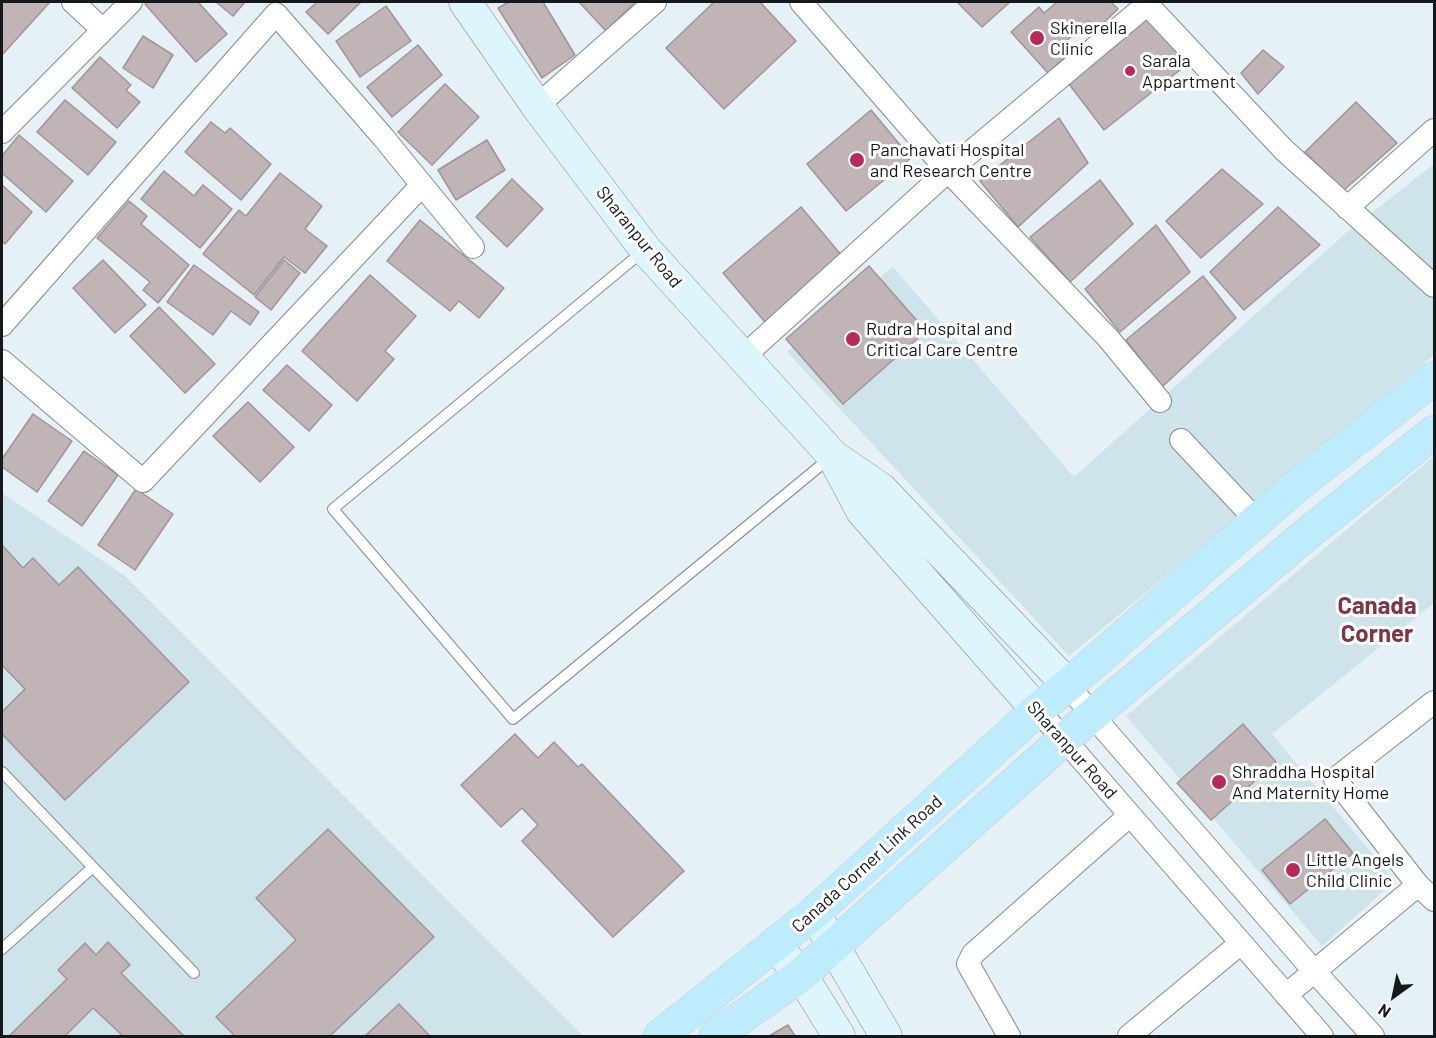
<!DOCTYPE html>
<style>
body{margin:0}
#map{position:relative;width:1436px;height:1038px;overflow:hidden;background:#e5f1f6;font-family:Barlow,sans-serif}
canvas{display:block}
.frame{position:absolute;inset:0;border:3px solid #15191b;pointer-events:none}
.north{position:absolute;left:1364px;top:966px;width:60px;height:60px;-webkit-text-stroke:4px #fff;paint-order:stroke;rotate:213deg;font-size:16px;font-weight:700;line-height:24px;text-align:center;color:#15191b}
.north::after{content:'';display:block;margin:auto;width:21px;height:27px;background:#15191b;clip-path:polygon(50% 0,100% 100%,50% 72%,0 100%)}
</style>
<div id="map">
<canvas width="1436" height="1038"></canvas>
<div class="frame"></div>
<div class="north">N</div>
</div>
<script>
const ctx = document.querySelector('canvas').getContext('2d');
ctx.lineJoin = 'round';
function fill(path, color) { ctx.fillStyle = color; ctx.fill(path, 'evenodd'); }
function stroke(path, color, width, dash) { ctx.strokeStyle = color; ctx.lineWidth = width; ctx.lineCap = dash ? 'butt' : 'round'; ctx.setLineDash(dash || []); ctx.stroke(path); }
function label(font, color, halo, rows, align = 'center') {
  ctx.font = font + ' Barlow,sans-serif'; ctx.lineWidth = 6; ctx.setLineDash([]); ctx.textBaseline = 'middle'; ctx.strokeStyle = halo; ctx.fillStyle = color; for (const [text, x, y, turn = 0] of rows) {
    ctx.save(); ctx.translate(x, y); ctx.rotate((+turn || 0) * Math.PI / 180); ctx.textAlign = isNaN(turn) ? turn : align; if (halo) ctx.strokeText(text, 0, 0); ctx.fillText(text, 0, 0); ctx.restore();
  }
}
const built = new Path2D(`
 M1434,164v191l-365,301 -282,-304 106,-85 181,210 272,-244z
 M1434,456v147l-162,131 123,147 -73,65 -196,-230z
 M2,493l123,83 458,460h-581z`);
const building = new Path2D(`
 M2,2h48l-48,53z
 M148,2h50l29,32 -31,28 -51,-58z
 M216,2h29l-12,14z
 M317,2h44l-33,32 -22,-22z
 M509,2h34l32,53 -33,23 -44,-70z
 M579,2h56l-29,29z
 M714,2h46l36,39 -72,68 -58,-61z
 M957,2h53l-28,25z
 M1057,2h54l7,7 -22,21 -8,-9 -26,24 7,8 -21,20 -37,-41 28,-25 5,6z
 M386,6l25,35 -51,36 -24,-36z
 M1148,12l46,47 -90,71 -35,-46z
 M143,36l30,19 -20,33 -30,-20z
 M418,45l24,30 -50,42 -25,-30z
 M1263,50l21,17 -26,27 -17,-21z
 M100,57l31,28 -5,5 14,12 -23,26 -45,-40z
 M445,84l34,33 -47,48 -34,-33z
 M65,100l51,42 -28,33 -51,-43z
 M1356,102l41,41 -54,48 -38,-39z
 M871,110l40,48 -65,53 -39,-47z
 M1059,118l29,45 -70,64 -38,-46z
 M211,122l14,11 5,-5 41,36 -30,36 -56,-48z
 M19,135l54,46 -27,31 -44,-39v-17z
 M487,140l18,30 -49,30 -18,-30z
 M1222,169l41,35 -62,54 -35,-37z
 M164,171l30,25 9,-11 29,24 -32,39 -59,-49z
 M280,173l42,33 -17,23 22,17 -22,27 -21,-16 -30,38 -51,-41 36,-44 7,6z
 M512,179l31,30 -36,38 -31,-30z
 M1100,180l33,44 -63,58 -40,-45z
 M2,185l30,27 -27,32 -3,-3z
 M129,201l18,15 -6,8 48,41 -31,38 -15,-13 7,-8 -53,-44z
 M801,207l41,49 -77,66 -42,-49z
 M1278,207l42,38 -76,65 -34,-38z
 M420,220l84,68 -25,30 -20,-17 -9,10 -63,-50z
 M1156,225l34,47 -70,60 -35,-43z
 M103,260l43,45 -31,28 -42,-45z
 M284,260l16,13 -29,37 -16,-13z
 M194,265l65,47 -9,13 -19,-14 -18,24 -46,-33z
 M869,266l57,65 -83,73 -57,-65z
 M370,275l46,41 -31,35 9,8 -37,42 -55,-50z
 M1203,276l33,42 -74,69 -36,-47z
 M159,307l56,57 -30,29 -55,-57z
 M287,365l45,40 -23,26 -46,-41z
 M248,402l46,45 -34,35 -47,-46z
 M33,414l39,27 -35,51 -35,-25v-8z
 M84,451l34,24 -36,51 -34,-25z
 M136,489l37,25 -38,56 -37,-25z
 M2,545l21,23 10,-10 26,27 19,-18 111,115 -124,118 -63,-66v-22l23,-23 -23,-24z
 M1243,724l33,38 -65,58 -34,-37z
 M515,734l23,24 16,-16 24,25 4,-3 102,107 -71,66 -91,-96 16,-16 -16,-17 -21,19 -40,-42z
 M1325,819l28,34 -63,51 -28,-34z
 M328,829l106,108 -104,99h-95l-19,-19 80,-77 -40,-42z
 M108,942l22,23 -9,8 63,63h-61l-30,-28 -28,28h-56l58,-57 -9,-9 27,-27 11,12z
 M399,1004l31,32h-65z
 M788,1025l7,11h-26z`);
const lane = new Path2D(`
 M642,252l-309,257 180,210 318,-262
 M2,772l192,201
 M2,949l90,-81`);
const street = new Path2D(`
 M73,2l30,28
 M801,2l147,169 160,167 52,63
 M1145,2l139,148 150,136
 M537,106l118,-104
 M2,132l129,-130
 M422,185l51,62
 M1347,208l87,-78
 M2,325l274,-311 107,123 39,48 -279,296 -141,-120
 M743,357l205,-186 202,-169
 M1181,440l75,80
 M1068,685l25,31 221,255 59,65
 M1037,710l27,29 258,297
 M1418,885l16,15
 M1286,995l132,-110 -83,-106 99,-77
 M1009,1036l-41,-72 5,-10 157,-139
 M1129,1036l112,-93`);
const secondary = new Path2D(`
 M465,2l72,104 108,143 188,207 48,33 187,196
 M835,460l27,51 175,199
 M814,913l72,123
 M775,945l26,30 38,61`);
const primary = new Path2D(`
 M660,1036l154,-123 223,-203 31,-25 226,-197 140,-110
 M715,1036l86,-61 263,-236 243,-205 127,-102`);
const markers = [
 [1037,38,8,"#b82a5c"],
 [1130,71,6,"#b82a5c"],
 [857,160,8,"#b82a5c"],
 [853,339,8,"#b82a5c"],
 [1219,782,8,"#b82a5c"],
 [1293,870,8,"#b82a5c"]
];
const poiNames = [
 ["Skinerella",1050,28],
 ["Clinic",1050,49],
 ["Sarala",1142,61],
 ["Appartment",1142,82],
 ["Panchavati Hospital",870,150],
 ["and Research Centre",870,171],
 ["Rudra Hospital and",866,329],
 ["Critical Care Centre",866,350],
 ["Shraddha Hospital",1232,772],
 ["And Maternity Home",1232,793],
 ["Little Angels",1306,860],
 ["Child Clinic",1306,881]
];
const streetNames = [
 ["Sharanpur Road",639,237,51],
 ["Sharanpur Road",1072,750,48],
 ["Canada Corner Link Road",867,864,-42]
];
const districtNames = [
 ["Canada",1377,606],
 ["Corner",1377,634]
];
fill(built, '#cfe4ea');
fill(building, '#c0b4b6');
stroke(building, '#a09496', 1.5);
stroke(lane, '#818c90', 12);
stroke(street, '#818c90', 24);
stroke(secondary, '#818c90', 33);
stroke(primary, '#cccccd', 34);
stroke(lane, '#fff', 10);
stroke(street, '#fff', 22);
stroke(secondary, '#def5fe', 32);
stroke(primary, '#beecfc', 33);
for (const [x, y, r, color] of markers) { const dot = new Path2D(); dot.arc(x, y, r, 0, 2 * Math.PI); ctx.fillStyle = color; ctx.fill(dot); stroke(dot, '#fff', 2); }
label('18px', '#15191b', '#fff', poiNames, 'left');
label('18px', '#15191b', '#fff', streetNames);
label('bold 24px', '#7d3649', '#fff', districtNames);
</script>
